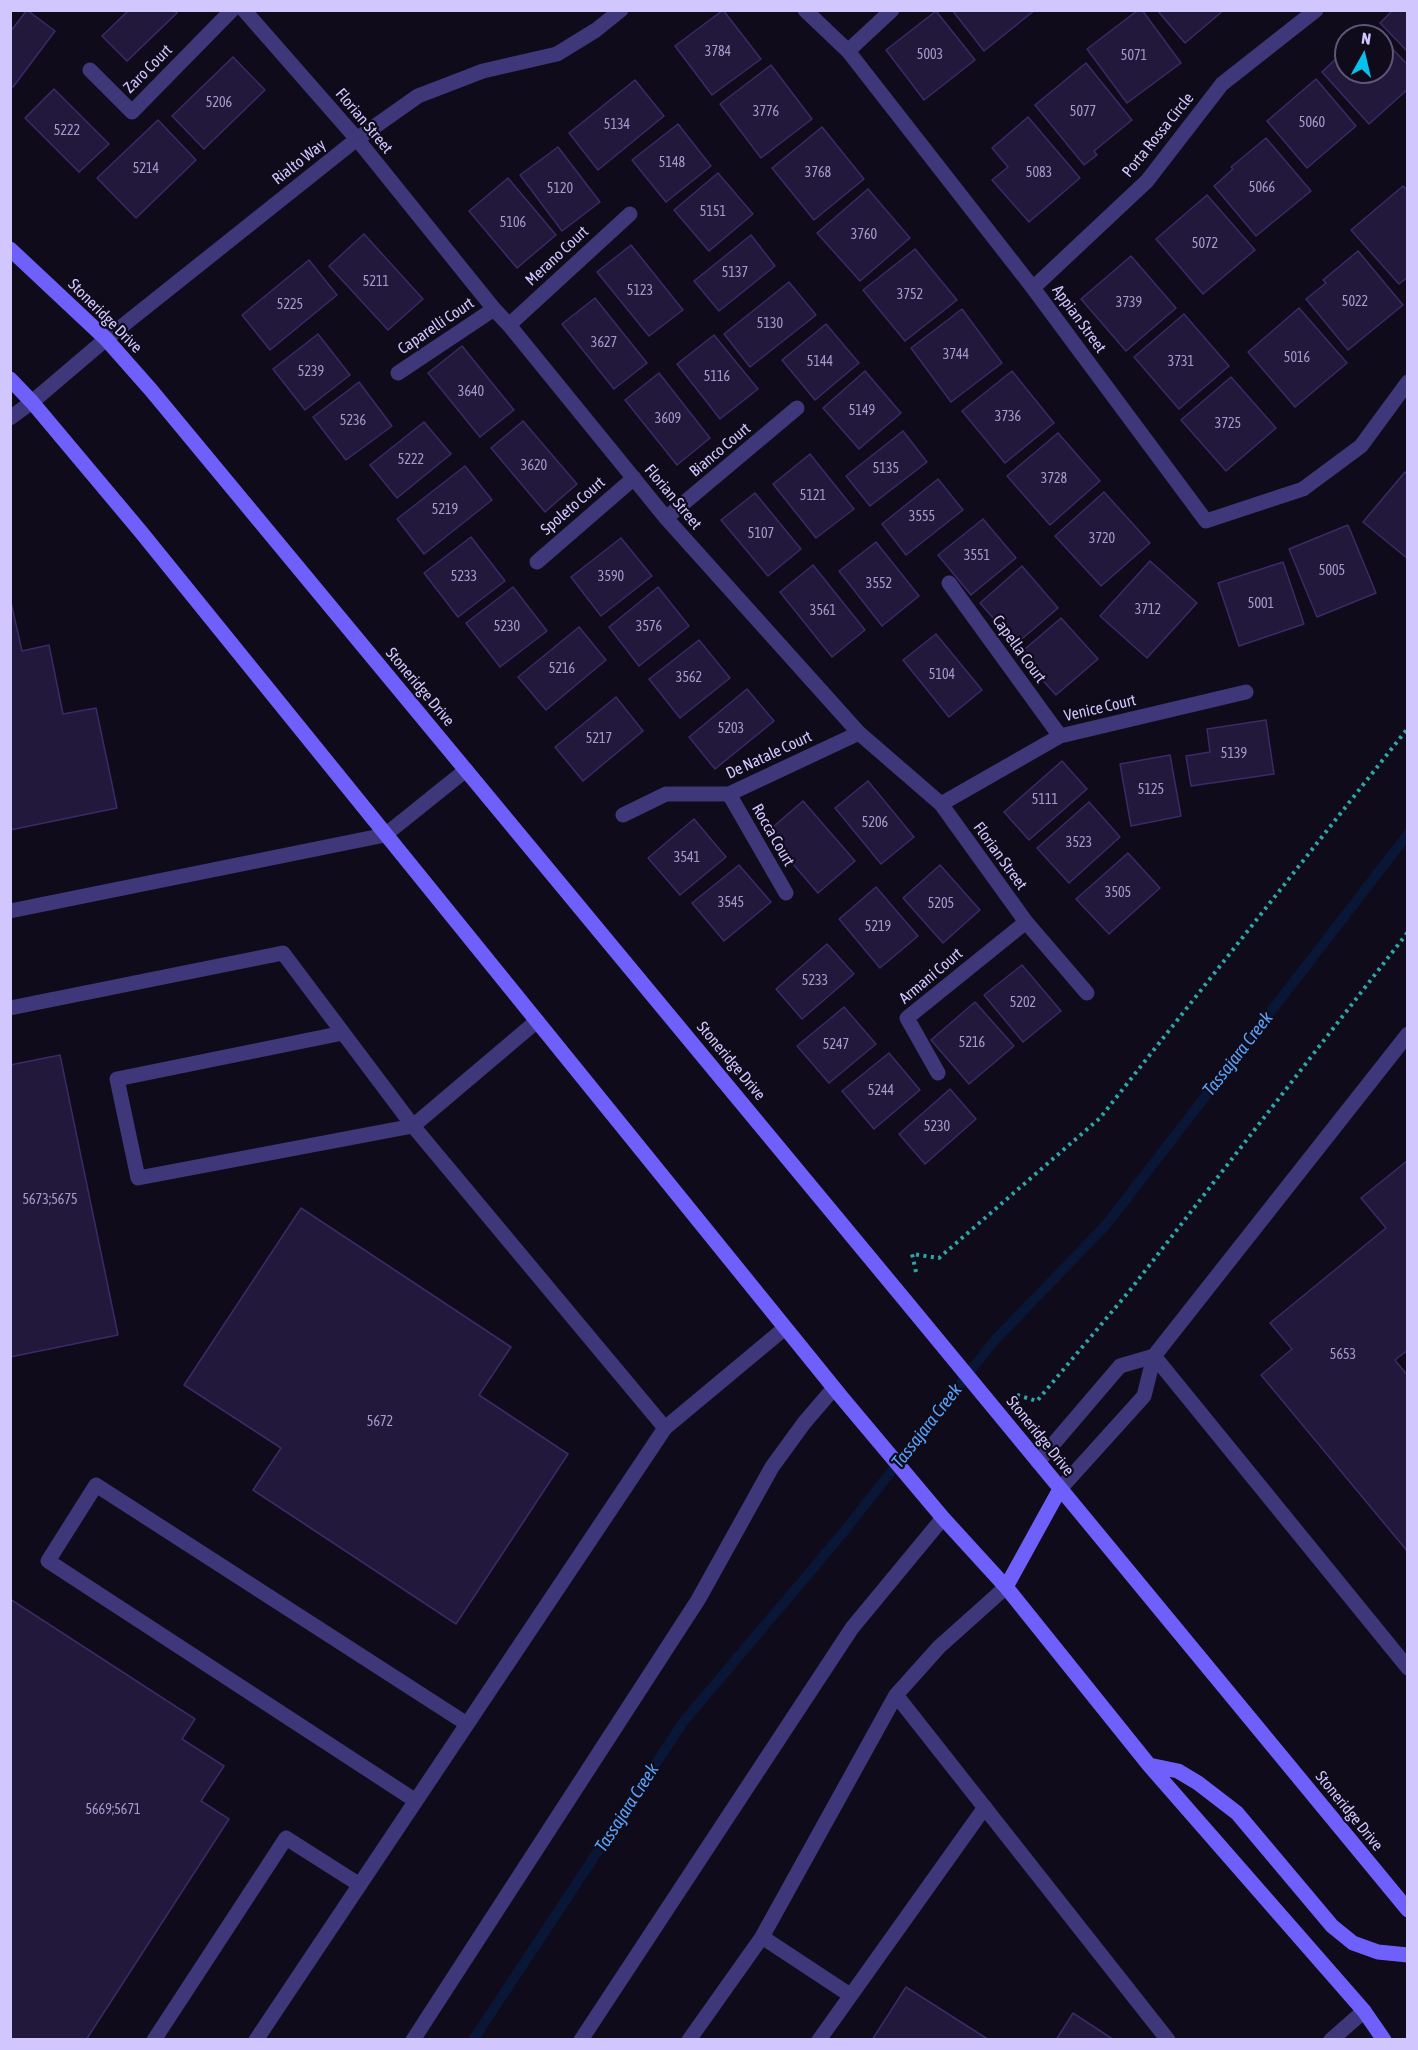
<!DOCTYPE html>
<style>
body{margin:0}
#map{position:relative;width:1418px;height:2050px;overflow:hidden;background:#0f0b1b;font-family:"Asap Condensed",sans-serif}
canvas{display:block}
.frame{position:absolute;inset:0;border:12px solid #d1c6fd;pointer-events:none}
.north{position:absolute;left:1334px;top:24px;width:60px;height:60px;box-sizing:border-box;background:#0f0b1b;border:2px solid #5d5675;border-radius:50%;rotate:8deg;font-size:16px;font-weight:700;line-height:24px;text-align:center;color:#d1c6fd}
.north::after{content:'';display:block;margin:auto;width:21px;height:27px;background:#06c2ea;clip-path:polygon(50% 0,100% 100%,50% 72%,0 100%)}
</style>
<div id="map">
<canvas width="1418" height="2050"></canvas>
<div class="frame"></div>
<div class="north">N</div>
</div>
<script>
const ctx = document.querySelector('canvas').getContext('2d');
ctx.lineJoin = 'round';
function stroke(path, color, width, dash) { ctx.strokeStyle = color; ctx.lineWidth = width; ctx.lineCap = dash ? 'butt' : 'round'; ctx.setLineDash(dash || []); ctx.stroke(path); }
function fill(path, color) { ctx.fillStyle = color; ctx.fill(path, 'evenodd'); }
function label(font, color, halo, rows, align = 'center') {
  ctx.font = font + ' "Asap Condensed",sans-serif'; ctx.lineWidth = 4.5; ctx.setLineDash([]); ctx.textBaseline = 'middle'; ctx.strokeStyle = halo; ctx.fillStyle = color; for (const [text, x, y, turn = 0] of rows) {
    ctx.save(); ctx.translate(x, y); ctx.rotate((+turn || 0) * Math.PI / 180); ctx.textAlign = isNaN(turn) ? turn : align; if (halo) ctx.strokeText(text, 0, 0); ctx.fillText(text, 0, 0); ctx.restore();
  }
}
const stream = new Path2D(`
 M473,2040l211,-319 158,-187 152,-193 112,-116 302,-391`);
const building = new Path2D(`
 M27,10l28,21 -42,56 -3,-2v-53z
 M129,10h46l2,3 -50,48 -25,-25z
 M723,10l38,49 -49,36 -37,-49z
 M952,10h83l-51,41z
 M1138,10h4l39,53 -54,40 -40,-54z
 M1157,10h67l-39,33z
 M1393,10h15v42l-28,-29z
 M936,11l39,49 -51,40 -38,-50z
 M1371,26l9,10h-19z
 M1382,38l26,27v24l-39,35 -47,-52 24,-23v23h36z
 M233,57l32,33 -61,59 -32,-33z
 M1086,63l46,57 -38,31 3,4 -13,10 -49,-60z
 M771,65l41,54 -51,39 -41,-54z
 M1316,79l40,47 -49,42 -40,-47z
 M635,80l29,36 -66,54 -29,-37z
 M54,89l55,55 -30,28 -54,-54z
 M1028,117l52,61 -51,44 -37,-42 16,-13 -16,-19z
 M158,120l38,40 -60,58 -39,-40z
 M678,124l33,42 -45,36 -34,-42z
 M822,127l42,52 -50,41 -42,-52z
 M1266,138l45,53 -55,45 -42,-50 19,-17 -2,-2z
 M558,147l42,55 -38,29 -42,-56z
 M718,173l35,41 -44,37 -35,-41z
 M508,178l48,57 -39,33 -48,-57z
 M1403,186l5,5v86l-9,7 -48,-54z
 M868,189l42,49 -50,43 -43,-48z
 M1207,195l48,55 -52,44 -47,-55z
 M364,234l59,65 -35,31 -59,-64z
 M751,235l24,31 -56,45 -25,-30z
 M631,245l52,65 -34,26 -52,-64z
 M915,249l42,51 -52,41 -42,-51z
 M1358,251l45,54 -55,45 -42,-51 20,-16 -3,-3z
 M1131,256l45,52 -50,43 -45,-52z
 M309,260l28,35 -67,55 -28,-35z
 M789,282l27,33 -66,52 -26,-33z
 M595,298l52,65 -33,26 -52,-65z
 M1299,308l48,55 -52,44 -47,-55z
 M962,309l40,54 -51,39 -40,-54z
 M1184,314l45,52 -50,43 -45,-52z
 M826,324l33,39 -44,37 -33,-40z
 M318,334l32,41 -45,35 -32,-41z
 M714,335l44,54 -38,30 -43,-55z
 M462,346l52,64 -34,27 -52,-64z
 M865,371l36,42 -42,36 -36,-41z
 M1012,371l42,52 -49,40 -43,-52z
 M659,373l51,65 -33,27 -52,-65z
 M1231,377l45,51 -50,43 -45,-51z
 M359,382l33,44 -46,34 -33,-43z
 M523,421l54,63 -32,28 -54,-64z
 M424,422l27,32 -54,44 -27,-33z
 M903,431l24,31 -57,44 -24,-30z
 M1058,433l42,48 -50,44 -43,-49z
 M810,454l44,55 -38,29 -43,-54z
 M465,466l27,34 -68,54 -27,-35z
 M1405,472l3,3v84l-45,-37z
 M938,479l25,31 -57,45 -24,-31z
 M1104,492l46,51 -49,43 -46,-50z
 M755,493l46,56 -33,27 -47,-56z
 M983,519l33,39 -45,37 -33,-40z
 M1348,525l28,68 -59,24 -28,-68z
 M471,537l34,44 -47,36 -34,-44z
 M621,538l31,38 -51,40 -30,-39z
 M876,542l43,54 -37,30 -43,-55z
 M1150,561l47,42 -50,55 -47,-42z
 M1283,562l21,62 -65,22 -21,-63z
 M813,565l52,65 -33,27 -52,-65z
 M1022,566l36,42 -42,36 -36,-41z
 M513,587l34,44 -47,36 -34,-44z
 M658,587l31,39 -50,40 -30,-39z
 M10,598l12,53 27,-6 14,69 33,-6 21,100 -107,22z
 M1061,618l37,41 -42,36 -37,-41z
 M579,627l27,33 -60,50 -28,-33z
 M936,634l46,56 -33,27 -46,-57z
 M699,640l31,38 -50,40 -31,-39z
 M747,689l27,32 -59,48 -26,-32z
 M616,697l27,34 -60,50 -28,-34z
 M1266,720l8,54 -83,12 -5,-30 24,-4 -3,-23z
 M1170,755l11,61 -50,10 -11,-62z
 M1062,761l25,28 -58,51 -25,-28z
 M868,781l46,56 -33,27 -46,-56z
 M803,801l52,60 -37,32 -52,-60z
 M1089,802l31,35 -51,46 -32,-35z
 M694,819l32,38 -46,38 -32,-37z
 M1128,853l32,35 -51,46 -33,-35z
 M739,865l32,37 -47,39 -32,-38z
 M940,865l40,45 -37,33 -40,-45z
 M876,887l42,49 -38,32 -41,-49z
 M827,944l27,30 -52,45 -26,-30z
 M1022,965l39,46 -38,31 -39,-47z
 M975,1002l39,44 -45,38 -38,-44z
 M844,1007l32,37 -47,39 -32,-37z
 M889,1053l31,37 -46,39 -32,-38z
 M60,1055l58,280 -108,22v-292z
 M950,1089l26,30 -51,45 -26,-30z
 M1408,1160v190l-13,10 13,16v176l-147,-177 31,-26 -22,-26 116,-95 -25,-30z
 M301,1208l210,139 -32,48 89,59 -112,170 -203,-134 28,-42 -97,-63z
 M10,1599l185,120 -13,20 42,27 -23,35 28,18 -143,221h-76z
 M906,1987l83,53h-117z
 M1073,2013l41,27h-58z`);
const path = new Path2D(`
 M916,1272l-4,-18 27,4 161,-140 308,-390
 M1017,1395l20,6 94,-112 277,-357`);
const lane = new Path2D(`
 M10,418l22,-16
 M10,911l375,-76 81,-65
 M10,1008l273,-55 130,173 252,302
 M343,1033l-226,46 21,99 275,-52 124,-105
 M1408,1034l-254,322 254,312
 M1038,1462l82,-96 34,-10 -10,40 -84,93
 M896,1695l272,345
 M416,1801l-368,-240 48,-76 371,239
 M762,1937l88,58
 M154,2040l132,-202 74,47
 M256,2040l409,-612 120,-100
 M413,2040l285,-440 74,-133 32,-44 30,-35
 M581,2040l271,-412 91,-110
 M689,2040l73,-103 134,-242 43,-48 67,-60
 M819,2040l166,-233
 M1331,2040l33,-29`);
const street = new Path2D(`
 M244,10l113,129 137,170 15,16 157,193 193,215 82,71 85,118 61,71
 M805,10l43,41 185,237 173,233 97,-32 58,-43 47,-64
 M848,51l44,-41
 M90,70l42,42 100,-102
 M1033,288l114,-107 75,-97 94,-74
 M509,325l121,-111
 M398,373l96,-64
 M32,402l74,-63 251,-200 61,-43 65,-25 74,-17 39,-24 25,-20
 M666,518l131,-110
 M537,562l97,-84
 M949,583l111,153
 M729,794l57,99
 M941,804l119,-68 186,-44
 M623,815l43,-21h63l130,-61
 M938,1073l-31,-55 119,-96`);
const secondary = new Path2D(`
 M10,249l96,90 45,51 753,909 504,611
 M10,379l22,23 109,130 702,867 100,119 63,69 143,178 215,246 20,29
 M1006,1587l54,-98
 M1149,1765l29,6 20,12 39,30 95,113 21,17 25,9 30,3`);
const numberNames = [
 ["3784",718,52],
 ["5003",930,55],
 ["5071",1134,56],
 ["5206",219,103],
 ["3776",766,112],
 ["5077",1083,112],
 ["5060",1312,123],
 ["5134",617,125],
 ["5222",67,131],
 ["5148",672,163],
 ["5214",146,169],
 ["3768",818,173],
 ["5083",1039,173],
 ["5066",1262,188],
 ["5120",560,189],
 ["5151",713,212],
 ["5106",513,223],
 ["3760",864,235],
 ["5072",1205,244],
 ["5137",735,273],
 ["5211",376,282],
 ["5123",640,291],
 ["3752",910,295],
 ["5022",1355,302],
 ["3739",1129,303],
 ["5225",290,305],
 ["5130",770,324],
 ["3627",604,343],
 ["3744",956,355],
 ["5016",1297,358],
 ["5144",820,362],
 ["3731",1181,362],
 ["5239",311,372],
 ["5116",717,377],
 ["3640",471,392],
 ["5149",862,411],
 ["3736",1008,417],
 ["3609",668,419],
 ["5236",353,421],
 ["3725",1228,424],
 ["5222",411,460],
 ["3620",534,466],
 ["5135",886,469],
 ["3728",1054,479],
 ["5121",813,496],
 ["5219",445,510],
 ["3555",922,517],
 ["5107",761,534],
 ["3720",1102,539],
 ["3551",977,556],
 ["5005",1332,571],
 ["5233",464,577],
 ["3590",611,577],
 ["3552",879,584],
 ["5001",1261,604],
 ["3712",1148,610],
 ["3561",823,611],
 ["5230",507,627],
 ["3576",649,627],
 ["5216",562,669],
 ["5104",942,675],
 ["3562",689,678],
 ["5203",731,729],
 ["5217",599,739],
 ["5139",1234,754],
 ["5125",1151,790],
 ["5111",1045,800],
 ["5206",875,823],
 ["3523",1079,843],
 ["3541",687,858],
 ["3505",1118,893],
 ["3545",731,903],
 ["5205",941,904],
 ["5219",878,927],
 ["5233",815,981],
 ["5202",1023,1003],
 ["5216",972,1043],
 ["5247",836,1045],
 ["5244",881,1091],
 ["5230",937,1127],
 ["5673;5675",50,1200],
 ["5653",1343,1355],
 ["5672",380,1422],
 ["5669;5671",113,1810]
];
const streetNames = [
 ["Zaro Court",148,69,-45],
 ["Florian Street",364,121,50],
 ["Porta Rossa Circle",1158,135,-51],
 ["Rialto Way",299,162,-38],
 ["Merano Court",557,256,-43],
 ["Stoneridge Drive",105,316,45],
 ["Appian Street",1079,319,54],
 ["Caparelli Court",436,326,-34],
 ["Bianco Court",720,450,-40],
 ["Florian Street",673,497,50],
 ["Spoleto Court",573,506,-41],
 ["Capella Court",1019,649,54],
 ["Stoneridge Drive",420,687,50],
 ["Venice Court",1100,708,-13],
 ["De Natale Court",769,755,-25],
 ["Rocca Court",773,835,60],
 ["Florian Street",1000,856,54],
 ["Armani Court",931,976,-40],
 ["Stoneridge Drive",731,1061,50],
 ["Stoneridge Drive",1040,1436,51],
 ["Stoneridge Drive",1349,1811,51]
];
const waterNames = [
 ["Tassajara Creek",1238,1054,-52],
 ["Tassajara Creek",927,1426,-52],
 ["Tassajara Creek",627,1808,-57]
];
stroke(stream, '#091636', 10);
fill(building, '#22183b');
stroke(building, '#3b2a66', 1.5);
stroke(path, '#2fa7a9', 4, [3, 4.5]);
stroke(lane, '#3e3779', 15);
stroke(street, '#3e3779', 15);
stroke(secondary, '#6f60fb', 15);
label('14px', '#a59acc', null, numberNames);
label('16px', '#d1c6fd', '#0f0b1b', streetNames);
label('italic 18px', '#57a3fa', '#0f0b1b', waterNames);
</script>
